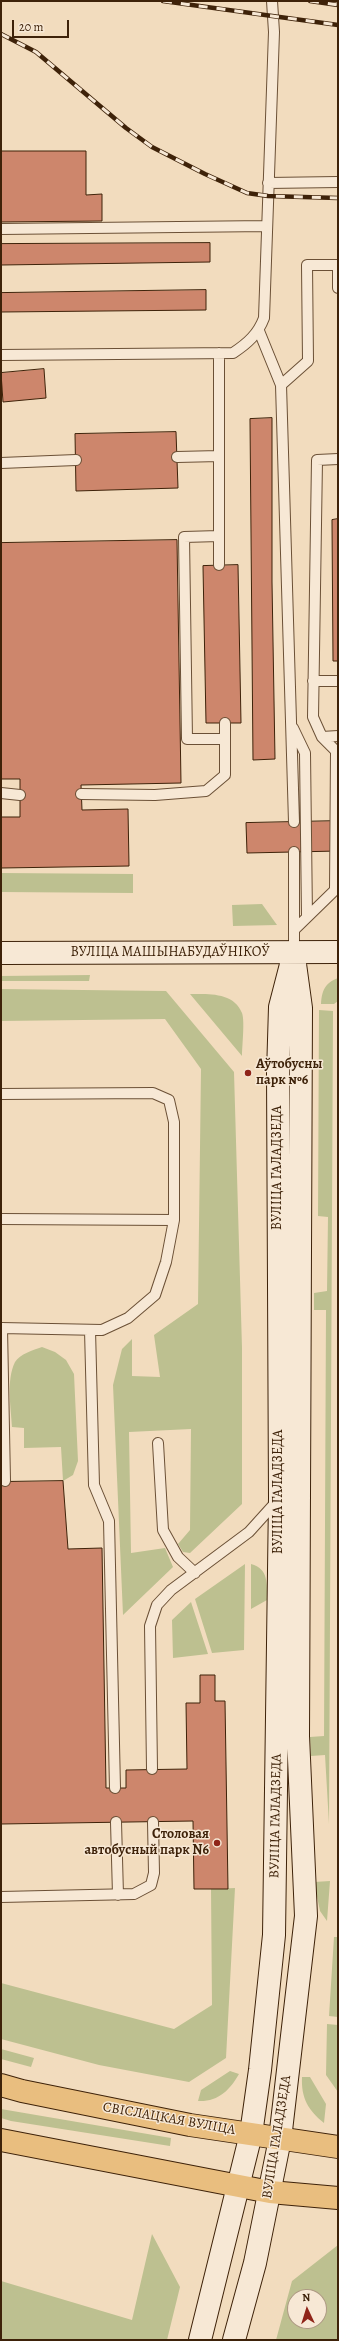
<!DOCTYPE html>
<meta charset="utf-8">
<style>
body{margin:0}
#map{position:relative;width:339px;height:2341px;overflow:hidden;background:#f2dcbe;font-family:Alegreya,serif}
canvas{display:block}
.frame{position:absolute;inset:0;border:2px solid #3e2209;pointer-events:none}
.north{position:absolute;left:287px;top:2289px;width:40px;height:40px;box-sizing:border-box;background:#f7e8d5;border:1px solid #ad9983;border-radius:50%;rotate:356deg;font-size:11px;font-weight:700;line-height:16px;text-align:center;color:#3e2209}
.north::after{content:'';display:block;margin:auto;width:14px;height:18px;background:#8f2418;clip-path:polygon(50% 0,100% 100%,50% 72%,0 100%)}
.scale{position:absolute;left:12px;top:20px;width:57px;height:18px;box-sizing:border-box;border:2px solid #3e2209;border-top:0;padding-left:5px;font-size:12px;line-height:14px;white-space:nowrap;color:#3e2209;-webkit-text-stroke:3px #f7e8d5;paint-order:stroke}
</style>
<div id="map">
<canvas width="339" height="2341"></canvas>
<div class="frame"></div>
<div class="north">N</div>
<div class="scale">20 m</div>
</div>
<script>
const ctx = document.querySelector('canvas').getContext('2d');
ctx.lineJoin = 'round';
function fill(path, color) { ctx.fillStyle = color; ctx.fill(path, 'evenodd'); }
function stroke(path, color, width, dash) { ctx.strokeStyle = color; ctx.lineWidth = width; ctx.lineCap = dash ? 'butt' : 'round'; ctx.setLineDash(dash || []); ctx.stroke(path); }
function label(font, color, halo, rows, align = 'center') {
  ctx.font = font + ' Alegreya,serif'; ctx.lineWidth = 3; ctx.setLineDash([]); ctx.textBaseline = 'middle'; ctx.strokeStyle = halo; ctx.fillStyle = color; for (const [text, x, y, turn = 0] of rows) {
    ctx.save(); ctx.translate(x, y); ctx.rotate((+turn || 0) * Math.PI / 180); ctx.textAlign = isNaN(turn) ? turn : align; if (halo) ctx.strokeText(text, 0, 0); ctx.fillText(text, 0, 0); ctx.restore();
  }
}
const green = new Path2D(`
 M1,873l132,1v19l-132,-1z
 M262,904l15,21 -44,1 -1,-21z
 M90,975l-1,6h-88v-5z
 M338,978v23l-4,3h-13c1,-14 4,-21 17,-26z
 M1,989l165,2 68,81 8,276v156l-52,49 -7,-1 -5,-8 12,-14 1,-101 -62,3 2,121 34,-5 8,19 -50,48 -10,-230 9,-36 10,-10v37l28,1 -6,-42 44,-31 3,-235 -36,-50 -164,2z
 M190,994c18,0 44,-2 52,19 3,8 0,33 0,43z
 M319,1010l14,1 -4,813 -4,-69 -14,1 -1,-19 14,-1 2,-426h-12v-17l13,-2 1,-74 -10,-1z
 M42,1347l13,5 11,8 8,14 4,87 -5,14 -10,6 -2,-34 -37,1v-20l-12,-1c-1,-20 -6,-47 3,-65 5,-8 18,-12 27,-15z
 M245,1564l-1,86 -32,3 -17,-54z
 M251,1564c18,5 16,20 16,36l-16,9z
 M191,1602l17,52 -35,4 -1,-38z
 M330,1881l-3,40 -7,-10 -6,-29z
 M235,1888l-9,170 -37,24 -90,-17 -98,-26v-56l173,46 38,-24 -1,-116z
 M334,1937h4v80l-9,-1z
 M327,2024l11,1v67l-12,-17z
 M1,2049l33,9 -3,9 -30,-8z
 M230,2071l9,3c-9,16 -21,28 -41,27l3,-11z
 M302,2077h8l16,27 -2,19c-16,-13 -23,-25 -22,-46z
 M1,2109l170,29 -1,8 -159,-25 -10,-3z
 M152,2234l28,53 -13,53h-166v-59l131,39z
 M338,2245v95h-62l16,-59zM295,2297h24v24h-24z`);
const building = new Path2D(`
 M1,151h85v44l16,-1v27l-101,1z
 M210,243v19l-209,3v-21z
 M206,290v20l-205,2v-19z
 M44,369l2,29 -43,4 -2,-29z
 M272,418v164l3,177 -22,1 -3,-341z
 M176,432l2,56 -102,3 -1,-57z
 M338,519v142h-5l-1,-141z
 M177,540l4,243 -100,2 1,25 46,-1 1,57 -128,2v-51h19v-38h-19v-236z
 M238,565l3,158h-35l-3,-157z
 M338,821v30l-91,2 -1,-30z
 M63,1481l5,68 34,-1 4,240h20v-18l61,-1 -1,-66h14v-28h15v26h10l3,188h-34l-1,-68 -192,3v-342z`);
const service = new Path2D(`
 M268,183l70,-1
 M1,229l266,-3
 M259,331l22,54 13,437
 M1,355l232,-2c15,-10 25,-19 31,-35l10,-286 -2,-31
 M281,385l27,-24 -1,-96h31v23
 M177,457l42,-1
 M1,463l75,-3
 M219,536l-35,1 3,202h38
 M219,565v-212
 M313,681h25
 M293,728l12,25 2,164
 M322,737l16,-1
 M1,793l19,2
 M81,794l74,1 51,-4 19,-16v-52
 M294,930l41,-40 1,-139 -14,-14 -9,-20 4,-257 21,-1
 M294,953v-101
 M1,1094l152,-1 16,7 5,22v98l-8,42 -11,33 -27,23 -26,12 -101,-2
 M1,1219l173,1
 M2,1328l3,153
 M90,1330l4,155 15,36 6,267
 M158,1443l5,87 15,27 17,16
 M152,1769l-2,-143 7,-21 14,-15 78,-58 28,-31
 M116,1822l2,73
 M1,1897l133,-3 17,-9 3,-12 -1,-51`);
const secondary = new Path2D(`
 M1,953l337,-1
 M200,2340l51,-206 9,-64 14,-135 6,-437 -2,-425 2,-66 14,-54
 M234,2340l21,-77 25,-124 26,-223 -8,-180 3,-728 -6,-44`);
const primary = new Path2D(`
 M1,2085l21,6 168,34 148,22
 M1,2140l269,52 68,6`);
const rail = new Path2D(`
 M163,1l175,24
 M310,1l28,4
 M1,34l35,18 90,76 26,19 53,27 42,19 21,3 70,2`);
const markers = [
 [248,1073,4,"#8f2418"],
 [217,1843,4,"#8f2418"]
];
const streetNames = [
 ["ВУЛІЦА МАШЫНАБУДАЎНІКОЎ",170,953],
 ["ВУЛІЦА ГАЛАДЗЕДА",278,1168,-90],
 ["ВУЛІЦА ГАЛАДЗЕДА",279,1492,-90],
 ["ВУЛІЦА ГАЛАДЗЕДА",276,1816,-89],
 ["СВІСЛАЦКАЯ ВУЛІЦА",169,2119,10],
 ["ВУЛІЦА ГАЛАДЗЕДА",277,2137,-81]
];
const poiNames = [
 ["Аўтобусны",256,1065],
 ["парк №6",256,1081],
 ["Столовая",209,1835,"right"],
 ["автобусный парк N6",209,1851,"right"]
];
fill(green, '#bdc090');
fill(building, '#cd866c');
stroke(building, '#3e2209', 1);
stroke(service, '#6b5036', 12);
stroke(secondary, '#3e2209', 24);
stroke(primary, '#3e2209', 24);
stroke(service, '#f7e8d5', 10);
stroke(secondary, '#f7e8d5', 22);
stroke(primary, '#e9be7f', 22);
stroke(rail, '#3e2209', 4.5);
stroke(rail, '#f7e8d5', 3, [9]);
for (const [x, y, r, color] of markers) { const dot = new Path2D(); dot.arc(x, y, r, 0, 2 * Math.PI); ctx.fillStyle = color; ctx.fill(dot); stroke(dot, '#f7e8d5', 1.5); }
label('14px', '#3e2209', '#f7e8d5', streetNames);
label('bold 14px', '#3e2209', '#f7e8d5', poiNames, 'left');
</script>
